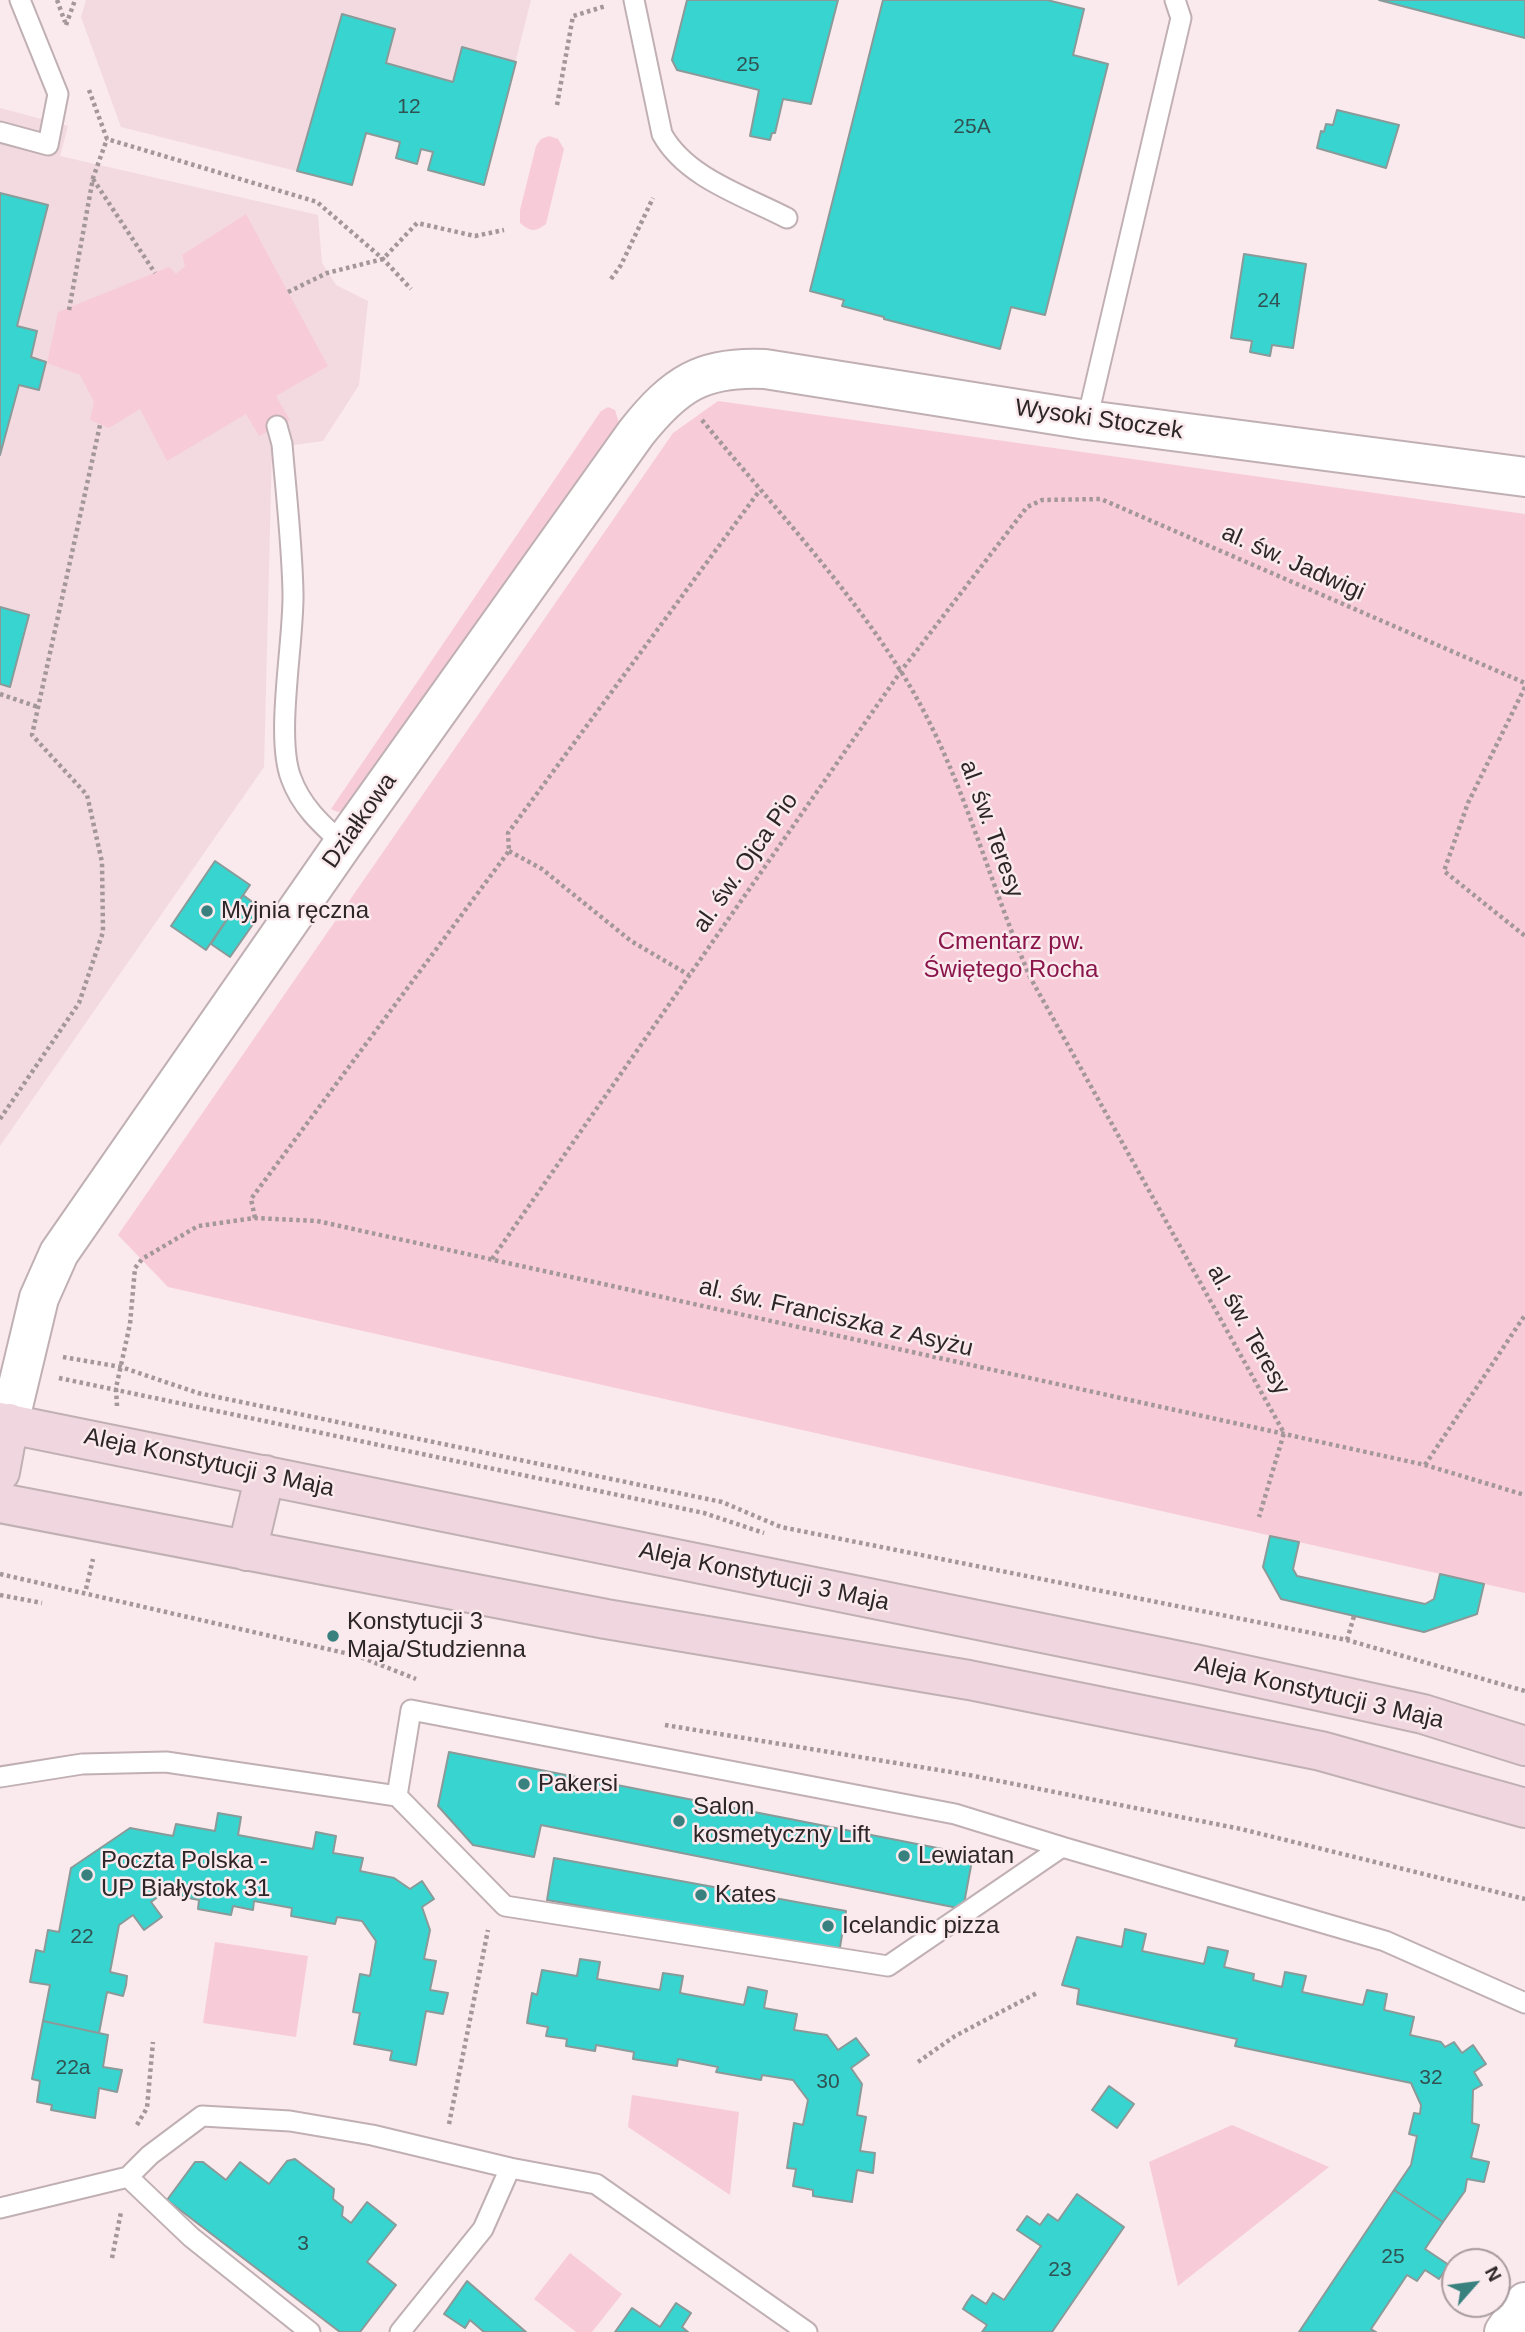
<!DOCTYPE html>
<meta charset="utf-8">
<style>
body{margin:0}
#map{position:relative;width:1525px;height:2332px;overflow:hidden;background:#fae9ed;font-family:Helvetica,sans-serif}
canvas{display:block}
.north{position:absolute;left:1441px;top:2248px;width:70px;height:70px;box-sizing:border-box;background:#fae9ed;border:2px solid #a89b9e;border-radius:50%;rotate:62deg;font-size:19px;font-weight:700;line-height:28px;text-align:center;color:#2d2628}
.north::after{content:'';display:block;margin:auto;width:24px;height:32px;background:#39817e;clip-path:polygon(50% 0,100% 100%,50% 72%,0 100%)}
</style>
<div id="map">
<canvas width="1525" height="2332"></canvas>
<div class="north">N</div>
</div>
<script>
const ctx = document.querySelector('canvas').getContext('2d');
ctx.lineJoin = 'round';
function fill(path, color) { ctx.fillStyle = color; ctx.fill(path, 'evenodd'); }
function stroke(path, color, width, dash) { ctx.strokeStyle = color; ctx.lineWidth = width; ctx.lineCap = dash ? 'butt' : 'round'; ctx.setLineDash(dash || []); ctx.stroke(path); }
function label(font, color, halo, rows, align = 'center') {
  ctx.font = font + ' Helvetica,sans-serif'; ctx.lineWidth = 5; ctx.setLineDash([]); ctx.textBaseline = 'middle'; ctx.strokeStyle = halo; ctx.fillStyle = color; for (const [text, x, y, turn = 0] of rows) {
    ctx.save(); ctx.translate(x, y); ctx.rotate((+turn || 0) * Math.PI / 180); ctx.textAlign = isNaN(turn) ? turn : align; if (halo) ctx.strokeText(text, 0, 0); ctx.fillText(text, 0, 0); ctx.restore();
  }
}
const built = new Path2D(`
 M86,0h445l-47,185 -56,-15 5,-19 -12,-2 -4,15 -21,-6 4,-16 -33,-9 -15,52 -231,-58 -40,-110z
 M0,108l68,18 -8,30 258,59 4,48 14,22 32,16 -9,84 -36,56 -51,7 -8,319 -264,379z`);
const green = new Path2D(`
 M549,136l9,3 6,10 -18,75c-11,8 -15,8 -26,-1v-13l16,-64 5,-7z
 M246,214l82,152 -52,30 14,24 -31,16 -13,-22 -79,47 -27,-52 -31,19 -19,-8 4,-18 -14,-27 -33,-12 11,-51 111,-45 7,7 9,-8 -3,-11z
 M718,401l807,113v1079l-1357,-306 -50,-52 555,-802z
 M608,407l7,3 4,13 -4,11 -265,375 -12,3 -7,-3 270,-398z
 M215,1942l93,14 -12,81 -93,-14z
 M632,2095l107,17 -9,83 -102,-68z
 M1232,2125l97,42 -151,119 -29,-124z
 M570,2253l52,41 -30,38h-16l-42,-33z`);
const building = new Path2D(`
 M687,0h151l-27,104 -28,-5 -8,34h-3l-2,7 -20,-4 9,-46 -82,-20 -5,-10z
 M883,0h164l37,9 -11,46 35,9 -63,251 -34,-8 -11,42 -116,-30v-2l-42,-11 2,-6 -34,-9z
 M1379,0h146v38z
 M342,14l53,15 -9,34 67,19 9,-35 54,15 -32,123 -56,-15 5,-18 -12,-3 -4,15 -21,-6 4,-16 -34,-9 -14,52 -55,-14z
 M1337,110l62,15 -13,43 -69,-20 4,-17 3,1 2,-8 7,1z
 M0,193l48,12 -31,121 20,5 -6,26 15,5 -7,28 -20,-5 -19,70z
 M1244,254l62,10 -13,84 -21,-3 -2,11 -20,-4 2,-11 -21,-3z
 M0,607l29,8 -19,72 -10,-3z
 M215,861l35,24 -44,65 -35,-24z
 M243,895l20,15 -33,47 -19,-13z
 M1270,1536l29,6 -6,27 4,7 128,28 9,-5 6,-25 44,10 -7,30 -53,18 -143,-33 -18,-32z
 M449,1752l524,103 -10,54 -422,-84 -7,32 -61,-12 -35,-39z
 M218,1813l23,4 -3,18 75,14 3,-17 20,4 -3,17 30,5 -3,13 34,7 16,11 12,-8 12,18 -12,8 8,23 -6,29 12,2 -6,29 18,3 -5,21 -17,-3 -10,54 -26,-5 2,-9 -38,-7 6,-31 -7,-1 7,-38 10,2 6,-35 -14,-20 -25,-4 -2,7 -44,-8 1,-8 -38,-7 -1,9 -20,-4 -2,9 -33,-6 1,-9 -36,-7 -12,9 11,15 -18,13 -11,-15 -14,10 -9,47 17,4 -1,9 -3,11 -16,-4 -8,41 -56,-12 7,-36 -20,-3 6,-32 8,2 4,-22 11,2 12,-64 59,-40 43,8 3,-12 39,7z
 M554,1858l292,53 -7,42 -292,-53z
 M1125,1929l21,5 -4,17 62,13 4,-17 20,4 -4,16 30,7 -1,6 29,7 3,-15 21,4 -4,16 61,13 4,-15 20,4 -3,16 30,7 -4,18 31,7 4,5 9,-5 8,11 11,-8 13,19 -12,8 8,13 -9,5 -1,33 7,2 -8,33 18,4 -5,20 -17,-3 -2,12 -22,31 -49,-32 17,-25 6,-29 -8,-2 5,-21 6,1 1,-9 -10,-22 -176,-37 2,-7 -160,-35 2,-15 -17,-4 15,-48 45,10z
 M580,1959l20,3 -3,17 63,11 3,-17 20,3 -3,17 64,12 4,-18 19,4 -3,17 33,6 -3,16 33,5 11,15 18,-12 13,17 -18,13 11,16 -5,31 9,2 -6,34 15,2 -2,20 -16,-3 -5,32 -39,-6v-6l-20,-4 3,-17 -9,-1 7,-45 9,2 5,-25 -15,-20 -31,-5 -1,5 -45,-8 2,-5 -40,-8 -1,7 -44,-7 1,-7 -38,-7 -1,6 -29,-5 1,-7 -21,-3 2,-9 -21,-4 5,-30 5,2 5,-25 35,6z
 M43,2021l65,14 -5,32 19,3 -5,22 -18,-4 -4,30 -44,-8 1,-5 -15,-3 3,-21 -8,-2z
 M1109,2086l25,18 -17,24 -25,-18z
 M295,2159l39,30 -1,10 10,8 -1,9 9,7 16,-21 29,23 -29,37 29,23 -36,47h-20l-173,-132 28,-38h8l23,18 14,-18 29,22 18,-23z
 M1394,2190l49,32 -18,27 24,16 -10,14 -14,-9 -8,11 -10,-6 -36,54 5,3h-77z
 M1077,2194l47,33 -72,105h-70l5,-7 -24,-16 4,-7 5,-7 14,9 7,-11 11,7 37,-54 -24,-16 10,-14 13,9 8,-11 10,7z
 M467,2281l59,51h-42l-14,-12 -5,8 -21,-14z
 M676,2303l15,10 -9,14 6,5h-73l17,-24 28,19z`);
const path = new Path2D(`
 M57,0l8,22
 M66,25l9,-25
 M89,90l18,49 210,63 66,57 28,30
 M557,105l16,-89 33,-10
 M93,179l62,94
 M611,279l10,-14 32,-67
 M288,292l39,-19 56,-14 34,-36 58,13 29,-6
 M69,310l24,-132 14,-39
 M702,420c67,82 141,160 198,250 60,94 86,205 130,307l254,456 -25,84
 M1525,687l-57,116 -24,68 81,65
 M0,694l38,13
 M509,851l33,18 89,72 58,34
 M0,1119l79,-116 24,-71 -1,-70 -15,-67 -55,-60 68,-310
 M255,1218l-4,-19 258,-348 -1,-18 252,-343
 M492,1259l409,-588 126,-164 15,-7 59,-1 424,184
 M63,1357l58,10 77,26 524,109 59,25 566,113 178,51
 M59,1378l645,135 60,20
 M117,1406l-1,-18 14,-64 5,-56 7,-9 56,-33 57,-8 62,3 1108,244 100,30
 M1425,1465l100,-150
 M0,1574l358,82 58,23
 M86,1589l7,-30
 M0,1595l42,8
 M1347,1640l7,-24
 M665,1725l304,50 272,54 284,70
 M918,2062l37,-26 82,-43
 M449,2124l39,-194
 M137,2125l10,-17 6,-66
 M112,2258l9,-46`);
const lane = new Path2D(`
 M634,0l28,134c24,44 83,62 125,84
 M0,132l48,13 10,-51 -38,-94
 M1087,420l94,-402 -6,-18
 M277,426l5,18c4,49 10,99 11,149 1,49 -18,143 -2,185 10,28 30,46 52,66
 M0,1777l82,-13 84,-2 231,34 108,110 383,60 174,-119 323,94 140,62
 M397,1796l14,-86 544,104 107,33
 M128,2177l63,60 119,95
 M0,2208l128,-31 22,-22 52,-39 88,5 82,14 138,33 86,16 211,148
 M400,2332l83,-103 27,-61`);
const street = new Path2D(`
 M9,1423l30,-125 20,-45 284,-409 293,-411c39,-49 66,-67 129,-64l322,51 438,57
 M1504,2332l21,-30`);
const secondary = new Path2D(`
 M0,1422l1200,243 223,49 102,32
 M0,1472l9,-49
 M0,1503l606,116 363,61 352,71 204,57
 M247,1551l18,-76`);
const markers = [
 [207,911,7,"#39817e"],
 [333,1636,7,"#39817e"],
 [524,1784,7,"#39817e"],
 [679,1821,7,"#39817e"],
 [904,1856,7,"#39817e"],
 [87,1875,7,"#39817e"],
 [701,1895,7,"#39817e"],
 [828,1926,7,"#39817e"]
];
const numberNames = [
 ["25",748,65],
 ["12",409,107],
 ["25A",972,127],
 ["24",1269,301],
 ["22",82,1937],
 ["22a",73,2068],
 ["32",1431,2078],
 ["30",828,2082],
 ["3",303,2244],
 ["25",1393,2257],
 ["23",1060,2270]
];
const streetNames = [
 ["Wysoki Stoczek",1099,420,8],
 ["al. św. Jadwigi",1293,563,24],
 ["Działkowa",360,821,-55],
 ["al. św. Teresy",991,829,70],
 ["al. św. Ojca Pio",746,863,-55],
 ["al. św. Franciszka z Asyżu",836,1318,13],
 ["al. św. Teresy",1248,1330,61],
 ["Aleja Konstytucji 3 Maja",209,1463,12],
 ["Aleja Konstytucji 3 Maja",764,1577,12],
 ["Aleja Konstytucji 3 Maja",1319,1693,13]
];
const poiNames = [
 ["Myjnia ręczna",221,911],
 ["Konstytucji 3",347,1622],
 ["Maja/Studzienna",347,1650],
 ["Pakersi",538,1784],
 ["Salon",693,1807],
 ["kosmetyczny Lift",693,1835],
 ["Lewiatan",918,1856],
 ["Poczta Polska -",101,1861],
 ["UP Białystok 31",101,1889],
 ["Kates",715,1895],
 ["Icelandic pizza",842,1926]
];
const parkNames = [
 ["Cmentarz pw.",1011,942],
 ["Świętego Rocha",1011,970]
];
fill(built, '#f3dae1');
fill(green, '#f7ccd8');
fill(building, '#38d5d0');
stroke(building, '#899a99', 2);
stroke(lane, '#c0b0b4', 23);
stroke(street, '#c0b0b4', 42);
stroke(secondary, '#c0b0b4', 42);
stroke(path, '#a4979a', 4.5, [3.5, 3.5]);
stroke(lane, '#fff', 19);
stroke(street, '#fff', 38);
stroke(secondary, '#f0d7df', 38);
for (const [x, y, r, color] of markers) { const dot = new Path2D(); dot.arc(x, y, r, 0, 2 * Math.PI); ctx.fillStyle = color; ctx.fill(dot); stroke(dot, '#fae9ed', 2.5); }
label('21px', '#305252', null, numberNames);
label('24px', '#2d2628', '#fae9ed', streetNames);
label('24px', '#2d2628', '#fae9ed', poiNames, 'left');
label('24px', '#8a154a', '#fae9ed', parkNames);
</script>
